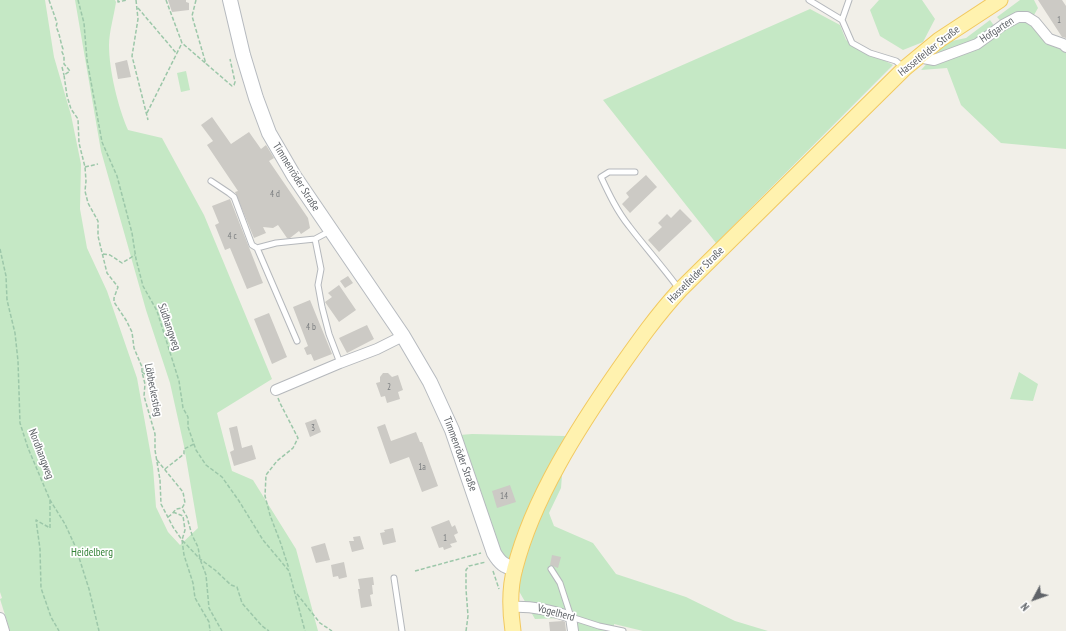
<!DOCTYPE html>
<meta charset="utf-8">
<style>
body{margin:0}
#map{position:relative;width:1066px;height:631px;overflow:hidden;background:#f1efe8;font-family:"PT Sans Narrow",sans-serif}
canvas{display:block}
.north{position:absolute;left:1014px;top:579px;width:40px;height:40px;-webkit-text-stroke:3px #fff;paint-order:stroke;rotate:229deg;font-size:11px;font-weight:700;line-height:16px;text-align:center;color:#5f6368}
.north::after{content:'';display:block;margin:auto;width:14px;height:18px;background:#5f6368;clip-path:polygon(50% 0,100% 100%,50% 72%,0 100%)}
</style>
<div id="map">
<canvas width="1066" height="631"></canvas>
<div class="north">N</div>
</div>
<script>
const ctx = document.querySelector('canvas').getContext('2d');
ctx.lineJoin = 'round';
function fill(path, color) { ctx.fillStyle = color; ctx.fill(path, 'evenodd'); }
function stroke(path, color, width, dash) { ctx.strokeStyle = color; ctx.lineWidth = width; ctx.lineCap = dash ? 'butt' : 'round'; ctx.setLineDash(dash || []); ctx.stroke(path); }
function label(font, color, halo, rows, align = 'center') {
  ctx.font = font + ' "PT Sans Narrow",sans-serif'; ctx.lineWidth = 3.5; ctx.setLineDash([]); ctx.textBaseline = 'middle'; ctx.strokeStyle = halo; ctx.fillStyle = color; for (const [text, x, y, turn = 0] of rows) {
    ctx.save(); ctx.translate(x, y); ctx.rotate((+turn || 0) * Math.PI / 180); ctx.textAlign = isNaN(turn) ? turn : align; if (halo) ctx.strokeText(text, 0, 0); ctx.fillText(text, 0, 0); ctx.restore();
  }
}
const green = new Path2D(`
 M0,0h45l9,57 17,58 10,49 -1,45 7,39 20,43 30,87 16,89 3,40 12,25 12,13 18,-17 -14,-82 -14,-63 -24,-73 -45,-159 -26,-151h40l1,2c-2,14 -7,30 -7,43 0,25 9,62 19,85l34,8 42,77 68,164 -55,34 15,58 21,9 43,69 22,82h-308l-10,-32 2,-1 -2,-6z
 M879,0h43l13,19 -12,23 -20,8 -23,-14 -10,-26z
 M1020,0h14l4,8 -8,14 17,22 19,7v98l-65,-6 -40,-38 -14,-37 -26,2 26,-28 19,-4 24,-18 5,7 10,-1 -8,-9z
 M810,9l30,16 6,15 47,25 -177,178 -113,-143z
 M186,71l4,19 -9,2 -4,-19z
 M1019,372l19,12 -5,17 -23,-2z
 M472,434l93,2 -4,52 -12,25 5,13 39,17 23,31 70,23 49,24 33,10h-125l-29,-7v7h-36l-13,-13 -30,1 -19,-33 -22,-48 -34,-103z`);
const building = new Path2D(`
 M168,0h18v2l3,1v7l-17,2z
 M1038,0h24l4,6v32l-4,-1z
 M127,60l4,17 -13,2 -3,-16z
 M212,117l19,27 18,-12 12,17 5,-4 8,13 -5,3 39,57 2,10 -9,6 -2,-3 -9,7h-3l-9,-13 -5,3 -10,-1 3,6 -12,5 -19,-46 3,-1 -31,-46 6,-4 -12,-16z
 M646,175l11,12 -27,26 -8,-9 7,-7 -3,-4z
 M230,199l33,84 -16,6 -17,-41 -5,2 -10,-25 4,-2 -7,-17z
 M680,209l12,12 -33,31 -11,-12 14,-13 -4,-4 9,-9 4,4z
 M348,276l5,7 -8,5 -5,-7z
 M339,285l17,25 -17,12 -14,-20 7,-5 -4,-4z
 M310,300l22,54 -18,7 -3,-7 -4,1 -3,-7 4,-2 -15,-39z
 M269,313l18,44 -15,7 -18,-45z
 M367,325l7,14 -27,14 -8,-15z
 M383,373h5l4,4 6,-2 5,15 -5,2 2,7 -13,4 -2,-7 -4,1 -5,-14 4,-1v-5z
 M316,419l5,13 -11,5 -5,-14z
 M385,424l6,17 25,-9 4,10h2l16,44 -16,6 -13,-35 -19,7 -13,-37z
 M237,426l5,22 10,-3 4,14 -22,7 -4,-14 4,-2 -5,-22z
 M510,485l6,17 -19,6 -5,-17z
 M449,520l3,7 3,-2 3,8 -4,2 3,7 -7,2 2,3 -8,3 -1,-3 -4,1 -8,-21z
 M393,528l3,14 -13,3 -3,-12 5,-1 -1,-2z
 M360,536l4,13 -12,3 -3,-11h5l-1,-4z
 M325,543l5,17 -14,3 -5,-16z
 M552,555l9,2 -3,11 -8,-3z
 M344,562l3,15 -8,2 -1,-3 -5,1 -2,-12z
 M373,577l1,8h-2l1,9 -3,1 2,11 -11,2 -3,-19h2l-2,-10z
 M563,621l2,1 1,9h-16l-1,-9z`);
const path = new Path2D(`
 M49,0l8,23 -1,4c4,7 4,14 7,22l-1,3 2,4v8l6,7 -6,4 3,21 4,13 7,10 1,24 6,24 1,14 -1,10 3,12 10,18v15l9,37 11,14 -4,11v4l12,18 6,12 2,16 8,19v5l3,12 -1,12 11,38v16l5,30 1,24 12,23 9,13 2,15 9,28 2,15 14,24 1,9
 M78,0l6,23 3,37 15,82 15,34 15,57 4,26 7,27 14,25 22,70 4,27 5,9v10l8,23 10,15 16,12 17,24 24,39 26,31 16,60
 M118,0v2l9,-2
 M136,0l2,19 -6,37 16,64
 M166,0l16,43 50,43 2,-1 1,-3 -5,-23
 M196,0l-4,16 14,48
 M138,8l39,46
 M62,67l2,8
 M147,113l35,-70
 M85,167l13,-3
 M0,249l6,27 1,24 8,33 3,28 2,62 8,25 22,52 15,24 11,24 13,41 10,42
 M103,254l7,1 12,8 13,-8
 M142,372l3,2 -1,-8 5,5
 M278,398l2,5 18,35 -5,10 -16,13 -11,14 -1,21 5,19 11,29 8,25
 M157,460l26,32 2,11 -3,5 5,9 5,18 6,12 2,12 6,16 3,33 13,23
 M165,469l19,-15v-5l10,-5
 M50,500v28l-14,-8 4,29 1,39 10,29 8,14
 M173,512l10,4 2,14 -3,10 18,19 15,11 16,15 6,2 5,16 20,23 7,5
 M168,517l4,-3 4,-5 6,-1
 M415,571l66,-18
 M493,571l6,18
 M297,594l23,29 12,8
 M466,631l2,-15 -2,-27v-19l3,-4 17,-4`);
const service = new Path2D(`
 M809,0l33,20 10,23 18,10 26,8 8,7
 M842,20l7,-20
 M635,172h-26l-8,5c8,17 16,34 28,49 16,21 34,41 50,63
 M211,181l18,12 5,4 18,48 5,3
 M315,239l6,30 -3,16 4,22 7,27 11,29
 M297,341l-40,-93 19,-5 39,-4 15,-8
 M551,569l9,14 11,34 28,9 24,5
 M394,578l8,53`);
const minor = new Path2D(`
 M918,57l16,3 43,-16 26,-19 15,-8h9l8,5 14,17 14,5 3,3
 M276,390l64,-27 37,-14 26,-13
 M511,607c22,-1 39,3 60,10l2,14
 M0,618l4,13`);
const secondary = new Path2D(`
 M230,0l13,55 13,43 13,35 25,43 109,160 27,46 22,48 42,123c6,10 10,13 21,16`);
const primary = new Path2D(`
 M513,631c-3,-21 -4,-42 2,-63 18,-70 63,-140 104,-199 19,-27 38,-54 61,-79l225,-222 34,-28 61,-40`);
const numberNames = [
 ["1",1059,20],
 ["4 d",275,194],
 ["4 c",232,236],
 ["4 b",311,327],
 ["2",389,387],
 ["3",313,428],
 ["1a",422,467],
 ["14",504,496],
 ["1",445,538]
];
const streetNames = [
 ["Hofgarten",997,30,-33],
 ["Hasselfelder Straße",929,51,-38],
 ["Timmenröder Straße",296,177,58],
 ["Hasselfelder Straße",696,275,-45],
 ["Südhangweg",169,327,71],
 ["Löbbeckestieg",153,390,79],
 ["Nordhangweg",41,454,69],
 ["Timmenröder Straße",460,454,70],
 ["Vogelherd",556,613,15]
];
const parkNames = [
 ["Heidelberg",92,553]
];
fill(green, '#c5e8c5');
fill(building, '#cccac5');
stroke(service, '#b5b8bc', 7);
stroke(minor, '#b5b8bc', 12);
stroke(secondary, '#b6babf', 16);
stroke(primary, '#f2c960', 17);
stroke(path, '#9cc7a9', 1.5, [4, 2]);
stroke(service, '#fff', 5);
stroke(minor, '#fff', 10);
stroke(secondary, '#fff', 14);
stroke(primary, '#fff2af', 15);
label('9px', '#7a7d7f', null, numberNames);
label('11px', '#5f6368', '#fff', streetNames);
label('11px', '#348238', '#fff', parkNames);
</script>
